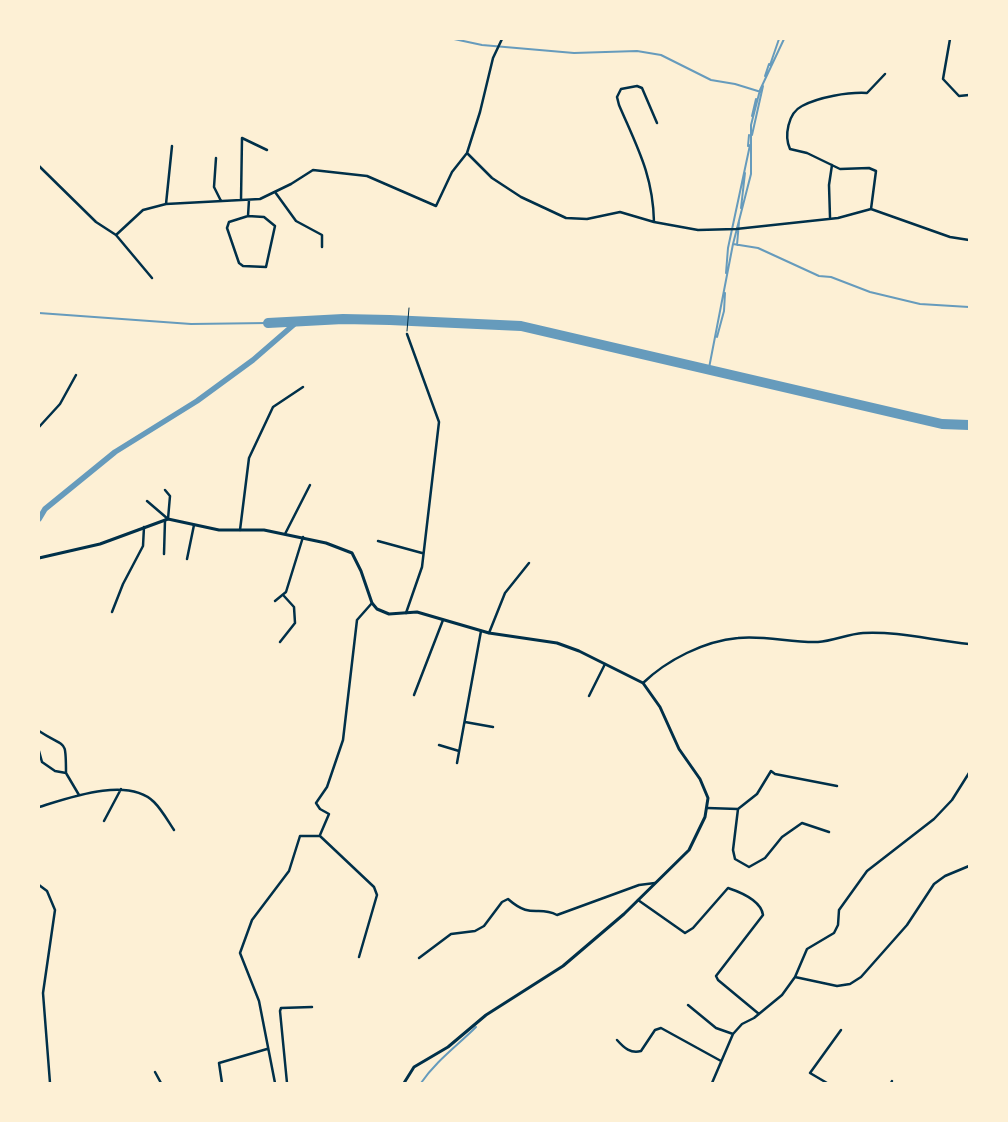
<!DOCTYPE html>
<style>
body{margin:0}
#map{position:relative;width:1008px;height:1122px;overflow:hidden;background:#fdf0d5;font-family:"PT Serif",serif}
canvas{display:block}
.frame{position:absolute;inset:0;border:40px solid #fdf0d5;pointer-events:none}
</style>
<div id="map">
<canvas width="1008" height="1122"></canvas>
<div class="frame"></div>
</div>
<script>
const ctx = document.querySelector('canvas').getContext('2d');
ctx.lineJoin = 'round';
function stroke(path, color, width, dash) { ctx.strokeStyle = color; ctx.lineWidth = width; ctx.lineCap = dash ? 'butt' : 'round'; ctx.setLineDash(dash || []); ctx.stroke(path); }
const stream = new Path2D(`
 M454,39l28,6 92,8 63,-2 24,4 50,25 24,4 26,8
 M770,65l9,-26
 M765,76l4,-12
 M752,116l4,-17
 M752,135l11,-49
 M748,146l1,-11
 M741,208l4,-35
 M733,244l25,4 61,28 12,1 39,15 50,12 49,3
 M737,245l2,-23
 M726,273l2,-25 22,-103
 M39,313l152,11 77,-1
 M717,337l7,-26 1,-18
 M709,368l24,-124 18,-70v-49l9,-35 24,-51
 M421,1083c15,-22 36,-37 55,-56`);
const canal = new Path2D(`
 M39,519l6,-10 70,-57 82,-51 56,-41 45,-39`);
const river = new Path2D(`
 M268,323l75,-4 47,1 131,6 421,98 27,1`);
const path = new Path2D(`
 M407,331l2,-23`);
const minor = new Path2D(`
 M950,39l-7,40 16,17 10,-1
 M467,153l25,25 29,19 45,21 21,1 33,-7 34,10 44,8 38,-1 102,-11 33,-9 79,28 19,3
 M216,158l-2,29 7,14
 M39,166l57,56 20,13 27,-25 23,-6 94,-5 31,-15 22,-14 54,6 69,30 16,-34 15,-19 13,-41 13,-54 9,-19
 M275,192l21,29 26,14v12
 M241,200l1,-62 25,12
 M166,204l6,-58
 M871,209l5,-38 -7,-3 -29,1 -33,-16 -17,-4c-6,-13 -2,-36 12,-43 17,-9 46,-14 65,-13l18,-19
 M248,216l-19,6 -2,6 12,35 4,3 23,1 9,-41 -11,-9 -16,-1 1,-16
 M830,217l-1,-32 3,-20
 M654,222c-1,-47 -17,-75 -35,-117l-2,-8 4,-8 16,-3 5,2 15,35
 M116,235l36,43
 M39,427l21,-23 16,-29
 M147,501l21,18 2,-23 -5,-6
 M240,530l9,-72 24,-51 30,-20
 M285,534l25,-49
 M378,541l44,12
 M164,554l1,-34
 M187,559l7,-34
 M275,601l11,-9 17,-55
 M112,612l11,-28 20,-38 1,-19
 M406,613l16,-46 17,-145 -32,-88
 M489,633l16,-40 24,-30
 M280,642l15,-19 -1,-16 -10,-11
 M643,683c24,-23 61,-42 95,-45 26,-3 54,5 80,4 15,-1 30,-8 45,-9 36,-2 71,8 106,11
 M414,695l29,-75
 M589,696l16,-32
 M465,722l28,5
 M39,731c27,18 27,6 27,42
 M439,745l20,6
 M39,751l3,11 13,9 11,2 13,22
 M457,763l24,-132
 M39,807c29,-9 89,-31 115,-5 8,8 14,19 20,28
 M707,808l31,1 -5,41 2,9 14,8 16,-9 17,-21 20,-14 27,9
 M738,809l19,-15 14,-23 4,3 62,12
 M104,821l17,-32
 M320,835l9,-21 -9,-5 -4,-6 11,-16 16,-47 14,-120 15,-17
 M39,885l8,6 8,19 -12,83 7,90
 M638,900l47,33 8,-5 35,-40c12,4 33,12 35,27l-47,61 2,4 41,34
 M419,958l32,-24 24,-3 9,-5 18,-24 6,-3c24,21 29,6 49,16l82,-30 16,-2
 M795,977l42,9 13,-2 11,-7 46,-52 27,-41 11,-8 24,-10
 M688,1005l28,23 17,6
 M617,1040c7,8 14,14 24,11l14,-21 6,-2 60,33
 M155,1072l6,11
 M222,1083l-3,-20 48,-14
 M275,1083l-16,-82 -19,-48 12,-33 37,-49 11,-35h20l54,51 3,8 -18,62
 M287,1083l-7,-72 1,-3 31,-1
 M712,1083l21,-49 9,-10 12,-6 28,-23 13,-18 12,-28 27,-16 4,-8 1,-15 28,-39 67,-52 18,-19 17,-27
 M827,1083l-17,-10 31,-43
 M891,1083l1,-2`);
const tertiary = new Path2D(`
 M39,558l61,-14 68,-25 51,11h45l62,13 26,10 9,18 11,32 5,6 12,5 28,-2 72,21 68,10 22,8 64,32 17,24 19,42 21,30 8,19 -3,19 -16,33 -65,64 -61,52 -77,49 -38,32 -34,20 -10,16`);
stroke(stream, '#669bbc', 2);
stroke(canal, '#669bbc', 5.5);
stroke(river, '#669bbc', 10);
stroke(path, '#003049', 1);
stroke(minor, '#003049', 2.5);
stroke(tertiary, '#003049', 3);
</script>
